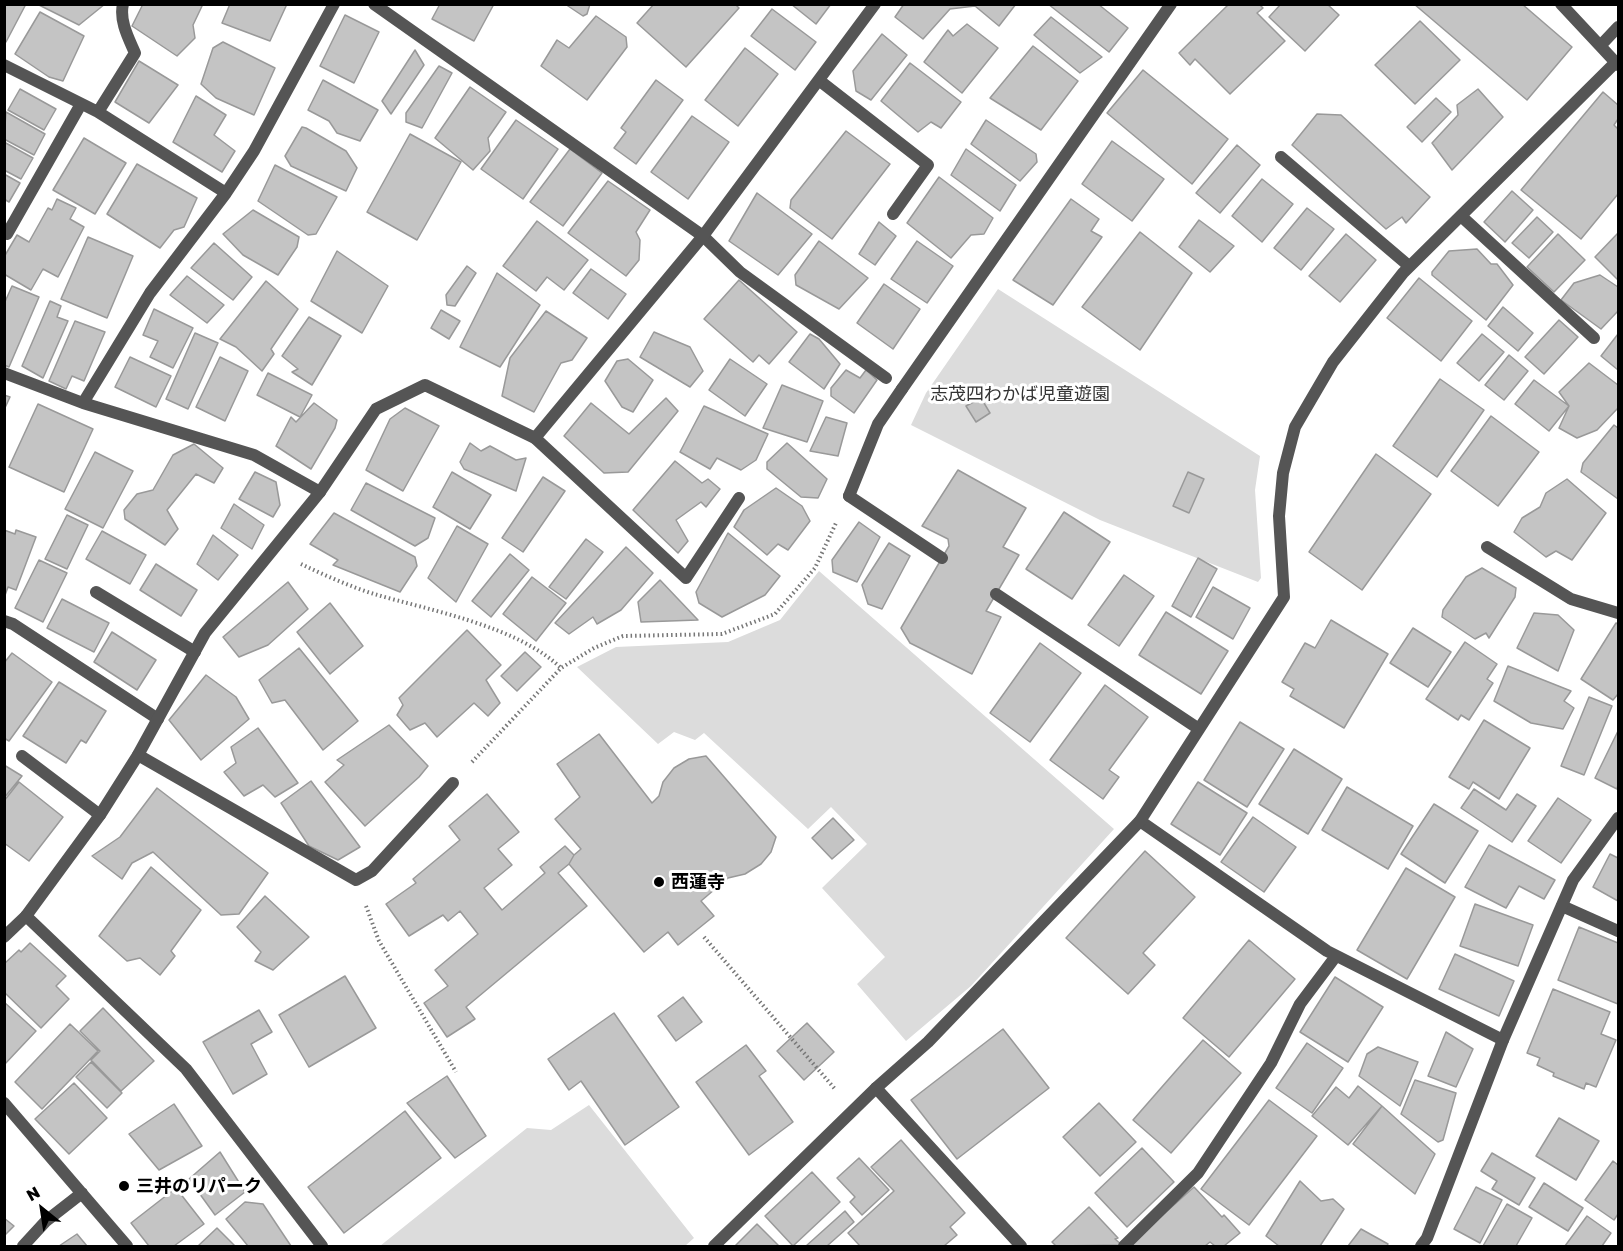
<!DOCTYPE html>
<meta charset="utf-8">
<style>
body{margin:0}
#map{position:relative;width:1623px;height:1251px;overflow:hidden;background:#fff;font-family:"Golos Text",sans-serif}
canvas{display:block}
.frame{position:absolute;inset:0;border:6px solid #000;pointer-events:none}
.north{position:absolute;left:12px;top:1179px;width:60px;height:60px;-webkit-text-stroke:4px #fff;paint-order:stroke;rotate:330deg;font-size:16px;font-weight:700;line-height:24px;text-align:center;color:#000}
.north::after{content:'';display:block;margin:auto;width:21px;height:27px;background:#000;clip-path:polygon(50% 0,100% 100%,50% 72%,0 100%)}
</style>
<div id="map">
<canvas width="1623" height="1251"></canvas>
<div class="frame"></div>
<div class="north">N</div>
</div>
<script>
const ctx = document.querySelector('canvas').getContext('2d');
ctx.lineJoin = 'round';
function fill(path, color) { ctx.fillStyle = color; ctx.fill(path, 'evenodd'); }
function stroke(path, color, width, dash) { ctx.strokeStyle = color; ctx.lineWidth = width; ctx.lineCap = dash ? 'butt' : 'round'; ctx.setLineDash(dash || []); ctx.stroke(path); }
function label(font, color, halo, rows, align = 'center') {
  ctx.font = font + ' "Golos Text","Noto Sans JP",sans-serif'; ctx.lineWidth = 6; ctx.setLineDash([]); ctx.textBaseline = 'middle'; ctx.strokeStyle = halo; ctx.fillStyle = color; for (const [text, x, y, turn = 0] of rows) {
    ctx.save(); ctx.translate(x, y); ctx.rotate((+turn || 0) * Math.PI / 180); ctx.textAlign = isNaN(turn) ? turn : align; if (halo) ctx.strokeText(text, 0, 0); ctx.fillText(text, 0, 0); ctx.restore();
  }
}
const green = new Path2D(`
 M998,289l262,167 -5,34 6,88 -3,4 -158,-62 -189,-95 15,-32z
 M819,571l295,258 -143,157 -65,55 -49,-57 28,-27 -63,-69 45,-44 -36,-37 -23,22 -104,-96 -9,7 -21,-8 -16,12 -81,-77 39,-20 112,-5 52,-22z
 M589,1105l105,133 -9,8h-305l147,-118 24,2z`);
const building = new Path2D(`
 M4,4h22l-20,38 -2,-1z
 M37,4h68l-26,21z
 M143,4h60l-10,21 2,13 -18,18 -45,-30z
 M230,4h57l-17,37 -48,-18z
 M440,4h54l-20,37 -42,-22z
 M565,4h25l-3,10 -4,2z
 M654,4h81l4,4 -53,59 -49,-44z
 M791,4h40l-15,20z
 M904,4h112l-17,22 -24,-20 -25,3 -27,30 -28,-22z
 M1048,4h50l30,24 -19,24z
 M1229,4h30l4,4 -6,5 28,28 -55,53 -35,-35 -5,6 -11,-12z
 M1281,4h46l12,11 -34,36 -36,-34z
 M1414,4h108l50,43 -45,53z
 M772,9l44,33 -21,28 -44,-34z
 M40,12l44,24 -21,45 -14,-4 -34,-23z
 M345,15l34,17 -25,51 -34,-17z
 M596,16l30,21 1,10 -40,53 -46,-34 16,-26 12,8z
 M1051,17l51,40 -22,16 -46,-38z
 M1420,21l40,39 -45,44 -40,-39z
 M967,24l31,24 -36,45 -38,-31 24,-32 5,6z
 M882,34l25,21 -36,45 -15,-9 -3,-20z
 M223,42l52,26 -21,47 -38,-17 -15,-14 12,-36z
 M1033,46l45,35 -37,49 -51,-32z
 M745,48l33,26 -40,52 -33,-26z
 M415,50l9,15 -33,49 -9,-13z
 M139,61l39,24 -29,38 -34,-21z
 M910,63l51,39 -20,26 -10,-6 -13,10 -37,-31z
 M439,66l13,7 -30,55 -16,-6v-9z
 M1143,70l85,69 -36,45 -85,-71z
 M323,80l55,30 -18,31 -23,-8 -8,-12 -21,-11z
 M656,80l27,20 -47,64 -22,-16 12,-16 -5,-4z
 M470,87l36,25 -18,26 2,13 -17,19 -38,-32z
 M20,89l36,20 -12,21 -36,-20z
 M1478,89l25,28 -51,53 -20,-27 26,-28 -1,-10z
 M1603,92l15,13v14l-4,6 4,4v65l-37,45 -60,-49z
 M196,96l30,19 -12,20 21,16 -13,21 -49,-30z
 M1436,98l15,14 -29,30 -15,-15z
 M6,112l39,22 -11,21 -30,-16z
 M1317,114l24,1 89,82 -24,26 -4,-6 -16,12 -94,-84z
 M692,116l37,26 -41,57 -37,-27z
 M516,120l42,29 -35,50 -42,-30z
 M986,120l50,34 1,8 -17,19 -49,-37z
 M302,127l4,1 40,23 11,17 -11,23 -55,-25 -6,-10z
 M846,131l44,33 -58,75 -42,-31 1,-8z
 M410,134l51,28 -44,78 -50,-28z
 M84,138l42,25 -31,51 -42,-24z
 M1112,141l52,38 -32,42 -50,-37z
 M4,142l29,16 -12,21 -17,-9z
 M1237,145l23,20 -40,48 -24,-20z
 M570,149l32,24 -39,53 -33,-24z
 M966,149l50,36 -16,26 -49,-36z
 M137,164l60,34 -13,29 -10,3 -14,18 -53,-34z
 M275,165l62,32 -21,37 -8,1 -50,-34z
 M4,174l16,9 -11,19 -5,-3z
 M939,177l54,41 -9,16 -13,1 -20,23 -44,-35z
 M1262,179l31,25 -31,38 -30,-26z
 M608,181l42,29 -14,22 4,8 -1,20 -13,16 -58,-43z
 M1512,191l21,19 -28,32 -21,-20z
 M757,193l55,41 -34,41 -49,-34z
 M57,199l19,9 -6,11 14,8 -26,50 -15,-8 -12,21 -27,-16v-17l13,-22 12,7 19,-34 4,2z
 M1071,199l28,20 -8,12 11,6 -49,68 -40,-25z
 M1307,208l27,21 -33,41 -27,-22z
 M253,210l46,27 -2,10 -19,28 -35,-20 -20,-21z
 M1537,217l16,15 -24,26 -17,-15z
 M1199,220l35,26 -24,26 -31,-25z
 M537,221l51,39 -24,30 -17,-13 -11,14 -33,-25z
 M879,222l17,14 -21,29 -16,-11z
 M1140,232l52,41 -52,77 -58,-43z
 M1618,233v47l-23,-23z
 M1346,234l30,26 -36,42 -31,-26z
 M1558,234l27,26 -31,32 -27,-25z
 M88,237l45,19 -26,62 -46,-19z
 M819,241l49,37 -29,31 -43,-24 -1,-10z
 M917,241l36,25 -26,37 -36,-24z
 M214,243l38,34 -19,23 -42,-32z
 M1477,249l14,15h6l16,21 -27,35 -54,-45v-3l17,-21z
 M337,251l51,35 -26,47 -51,-32z
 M467,266l9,7 -21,33 -8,-1 -1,-10z
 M591,269l35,25 -18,25 -35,-26z
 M497,273l43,32 -40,62 -40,-20z
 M1600,275l18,12v24l-17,18 -40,-29 13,-17z
 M187,276l37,29 -17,18 -37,-28z
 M1419,278l53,43 -31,40 -54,-43z
 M739,280l58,52 -28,32 -10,-9 -6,7 -49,-43z
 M266,281l32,28 -27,40 3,5 -12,17 -26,-24 -16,-8z
 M884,284l36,25 -27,40 -36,-26z
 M12,286l27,11 -30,70 -5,-2v-61z
 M50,301l11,5 -4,11 11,4 -25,57 -21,-12z
 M1503,307l30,26 -15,18 -30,-25z
 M154,309l39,19 -20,40 -23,-11 8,-16 -15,-6z
 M441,310l19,11 -11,18 -18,-11z
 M546,311l41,27 -15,22 -11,3 -27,49 -32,-16 8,-38z
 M309,317l32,19 -29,49 -20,-13 6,-3 -16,-13z
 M1559,320l19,17 -34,37 -19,-17z
 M75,321l30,11 -21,49 -12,-5 -6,13 -17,-8z
 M654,332l36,15 13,24 -13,16 -50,-30z
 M195,333l23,10 -30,66 -22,-10z
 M810,334l9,5 21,25 -16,25 -35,-27z
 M1482,334l22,18 -25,29 -22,-18z
 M1618,334v36l-17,-14z
 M1509,355l19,16 -24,29 -19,-15z
 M130,357l41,19 -15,31 -41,-20z
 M220,357l28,14 -23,50 -29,-14z
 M628,359l25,21 -20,32 -11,-5 -17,-26 12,-20z
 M730,359l37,25 -22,32 -36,-26z
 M1589,363l29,22v23l-21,22 -20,8 -18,-10 10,-22 -10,-14z
 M846,370l14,8 6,-8 11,10 -23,33 -23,-17v-8z
 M268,373l44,22 -12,22 -43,-22z
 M1440,379l44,31 -47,67 -44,-31z
 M1534,380l35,26 -20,25 -34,-27z
 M782,385l41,16 -16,41 -44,-14z
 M4,395l6,2 -6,13z
 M666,398l12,13 -50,61 -24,1 -40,-37 27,-33 38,31z
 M981,398l9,15 -14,9 -10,-16z
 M314,403l23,17 -2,8 -24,41 -35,-23 15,-29 5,5z
 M38,404l55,25 -29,63 -55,-25z
 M704,406l64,28 -12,26 -15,10 -24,-12 -7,11 -30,-17z
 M405,408l34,18 -36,65 -37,-21 24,-51z
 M1491,416l48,36 -41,54 -47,-35z
 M826,417l21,6 -9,33 -28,-5z
 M1614,425l4,3v71l-37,-27 2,-9z
 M470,443l11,8 9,-5 26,14 10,-2 -10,33 -52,-22 -4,-7z
 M787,443l40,36 -9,19 -17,-1 -34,-28v-7z
 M194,444l29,24 -9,15 -18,-9 -29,36 11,19 -13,16 -40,-26 -1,-9 13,-16 16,-4 20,-35z
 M95,452l38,19 -30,57 -38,-19z
 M1376,454l55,40 -69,96 -53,-38z
 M675,461l27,22 6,-4 12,10 -14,18 -5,-5 -25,18 12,21 -10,12 -45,-43z
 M958,470l68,38 -23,39 16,8 -33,56 15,6 -29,57 -62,-31 -9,-15 48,-82 -1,-7 -26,-13z
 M255,472l21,10 4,23 -7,12 -34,-18z
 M452,472l39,23 -21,34 -37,-22z
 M1188,472l16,7 -15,34 -16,-7z
 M543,477l22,14 -42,61 -21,-14z
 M1567,479l39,34 -34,47 -16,-9 -10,6 -32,-25 8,-14 18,-11 6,-14z
 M366,483l69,35 -7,20 -13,8 -64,-36z
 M776,488l26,18 8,15 -22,29 -10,-6 -11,11 -33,-28 10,-17z
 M234,504l30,21 -12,24 -31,-21z
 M1064,512l46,30 -38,57 -46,-30z
 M334,513l81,44 2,9 -17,26 -67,-27 5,-5 -28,-16z
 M67,515l21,10 -21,44 -22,-10z
 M859,522l21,15 -23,45 -24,-10 -1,-12z
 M457,526l31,18 -32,58 -28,-24z
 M4,530l11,4 1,-4 20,7 -20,53 -8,-3 -4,11z
 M102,531l44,24 -16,29 -44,-25z
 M728,533l52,43 -15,19 -43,22 -23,-14 -3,-11z
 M213,535l25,20 -20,25 -21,-16z
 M586,539l17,13 -37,47 -17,-12z
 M889,543l21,13 -28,53 -14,-5 -6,-19z
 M626,547l27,26 -32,37 -24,14 -4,-7 -24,17 -14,-11z
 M510,554l19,16 -38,47 -19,-16z
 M1198,558l19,11 -26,48 -19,-11z
 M39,560l28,13 -24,49 -28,-14z
 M156,564l41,26 -16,26 -41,-26z
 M1482,568l34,20 -1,9 -26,41 -3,-5 -11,6 -33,-22 1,-7 23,-33z
 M1124,575l30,21 -35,50 -31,-21z
 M532,577l34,26 -30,38 -33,-27z
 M660,580l38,40 -57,2 -3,-20z
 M288,582l20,27 -40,36 -29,12 -16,-20z
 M1213,587l37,21 -17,31 -37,-22z
 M62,599l47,24 -15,29 -47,-24z
 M330,603l33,43 -33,28 -33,-42z
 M1166,612l62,39 -27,43 -62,-39z
 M1534,613l24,2 16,15 -16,41 -41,-23z
 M1331,620l57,34 -44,74 -54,-32 4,-7 -12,-7 23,-39 10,5z
 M1616,623l2,1v70l-5,6 -32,-21z
 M1413,628l38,24 -23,35 -38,-24z
 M467,630l34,35 -15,15 14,23 -12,13 -14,-13 -37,34 -12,-14 -15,7 -13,-15 6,-10 -4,-7z
 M112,632l44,28 -19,30 -43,-28z
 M1465,642l32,22 -10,15 6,4 -24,37 -8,-5 -3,5 -32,-21z
 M1040,643l41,30 -51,69 -40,-29z
 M299,648l59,73 -35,29 -38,-50 -13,3 -13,-23z
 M525,652l16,15 -24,24 -16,-15z
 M12,653l40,29 -43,59 -5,-3v-75z
 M1508,666l63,25 -7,10 10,7 -11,21 -32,-6 -37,-22z
 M206,675l30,22 13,22 -48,41 -32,-40z
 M59,682l47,29 -20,32 -5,-3 -15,23 -43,-27z
 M1105,685l43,32 -39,53 10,7 -16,22 -53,-39z
 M1589,697l23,9 -28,69 -23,-9z
 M1484,720l46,28 -31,51 -26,-17 -4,7 -20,-12z
 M1240,722l44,27 -37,58 -43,-27z
 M389,725l39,41 -9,11 -54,49 -40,-44 19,-17 -7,-5z
 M258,728l40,55 -23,14 -12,-12 -19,11 -20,-24 12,-9 -5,-16z
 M1618,731v54l-1,4 -22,-11z
 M599,734l53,69 7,-7 4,-14 11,-14 15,-9 17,-3 70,81 -5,15 -10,12 -16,10 -17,4 -27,23 13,15 -36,29 -10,-13 -24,20 -75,-88 5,-9 7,-6 -26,-30 25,-22 -23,-33z
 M1294,749l48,30 -34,55 -49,-30z
 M4,765l18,11 -18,22z
 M311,781l49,66 -22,13 -29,-14 -28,-43z
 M19,782l44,35 -34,44 -25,-18v-42z
 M1198,782l49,31 -27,42 -49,-31z
 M1347,787l66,39 -25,43 -66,-39z
 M157,788l111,85 -29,41 -18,1 -68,-63 -21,11 -10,16 -30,-23 28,-19z
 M1474,789l32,21 11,-16 19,12 -24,36 -51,-34z
 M487,794l32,38 -21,17 14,16 -28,23 18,22 43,-37 -5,-6 25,-21 9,9 -5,9 -11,9 29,33 -121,101 9,12 -28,18 -23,-34 24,-17 -13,-16 43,-36 -18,-23 -12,10 -5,-6 -34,21 -23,-32 30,-21 -3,-4 47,-39 -11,-14z
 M1558,798l33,22 -30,43 -33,-22z
 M1434,804l44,27 -33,52 -44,-29z
 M1253,817l43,30 -32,45 -43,-30z
 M833,818l21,22 -22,19 -20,-21z
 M1489,845l66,35 -11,19 -25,-13 -13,22 -41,-21z
 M1145,851l50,46 -52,56 12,12 -27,29 -62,-56z
 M1610,854l8,4v43l-25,-14z
 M151,867l50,43 -30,41 4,5 -15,19 -20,-17 -13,3 -28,-25z
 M1406,868l49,29 -48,82 -50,-29z
 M265,896l44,41 -36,33 -18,-9 6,-9 -24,-25z
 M1475,904l58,21 -15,41 -58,-20z
 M1579,927l39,16v61l-60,-24z
 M1249,940l46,39 -66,78 -46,-39z
 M30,943l36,33 -10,10 13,13 -28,29 -37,-36v-28l15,-14 2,2z
 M1455,954l59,27 -15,35 -60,-27z
 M345,976l31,52 -67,39 -30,-52z
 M1335,977l48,30 -35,55 -48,-30z
 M1553,989l57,23 -9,22 15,6 -20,47 -10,-4 -2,6 -31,-13 1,-3 -17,-8 3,-7 -13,-5z
 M683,997l19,25 -26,19 -18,-25z
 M4,1002l32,29 -32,34z
 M103,1008l51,53 -33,30 -30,-31 9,-9 -20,-20z
 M259,1010l13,22 -21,12 16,30 -34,20 -30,-52z
 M614,1013l65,94 -54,38 -44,-64 -12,9 -21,-31z
 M807,1023l27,29 -30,28 -27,-29z
 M70,1024l28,27 -56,58 -27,-27z
 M1003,1029l46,59 -92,71 -46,-59z
 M1446,1032l27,17 -17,38 -28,-11z
 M1203,1040l38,33 -70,80 -38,-33z
 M1307,1043l36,25 -31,45 -36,-25z
 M746,1045l20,26 -7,5 34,46 -44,33 -53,-73z
 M1378,1047l40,15 -18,44 -41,-30 8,-22z
 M91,1062l31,31 -15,15 -31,-31z
 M447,1076l39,60 -31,22 -48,-55z
 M1415,1080l41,13 -13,47 -5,2 -37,-28z
 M74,1083l33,35 -38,36 -34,-35z
 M1358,1086l24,20 -34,39 -36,-29 24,-29 13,11z
 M1269,1100l48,36 -68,89 -48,-36z
 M1099,1103l37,39 -36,34 -37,-39z
 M174,1104l28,42 -43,24 -30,-36z
 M1382,1106l53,48 -20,40 -62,-50z
 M405,1111l36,47 -97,75 -36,-46z
 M1559,1118l40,23 -23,39 -40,-24z
 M901,1140l64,73 -15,14 7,8 -13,11h-84l-12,-13 46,-42 -23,-24z
 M1142,1148l32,34 -47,45 -32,-34z
 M220,1152l25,40 -30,23 -26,-36z
 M1492,1153l43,25 -16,27 -27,-16 5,-8 -16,-10z
 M859,1158l30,32 -27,25 -12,-13 5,-5 -18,-19z
 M1613,1161l5,4v49l-4,6 -29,-20z
 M812,1172l28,30 -47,44 -28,-30z
 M1300,1181l21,20 12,-2 11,10 -24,37h-41l-13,-10z
 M1544,1183l39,25 -15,23 -39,-24z
 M1194,1187l28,30 2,-2 16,18 -16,13h-9l-5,-4 -5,4h-77z
 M1476,1187l26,13 -22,43 -26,-14z
 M176,1188l28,36 -30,22h-25l-18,-23z
 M245,1202l18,2 28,42h-43l-22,-27z
 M1507,1204l25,14 -16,28h-33z
 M1089,1207l29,31 -3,1 7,6 -66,1 -4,-4z
 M845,1211l9,11 -27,24h-21z
 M1587,1216l24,17 -9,13h-37z
 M4,1218l10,8 -10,10z
 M757,1224l22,22h-44z
 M217,1228l18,18h-37z
 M1361,1229l27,15 -1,2h-39z
 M77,1234l10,12h-28z`);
const path = new Path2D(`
 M301,564c23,11 48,22 73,30 58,17 143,32 187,74
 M472,762l89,-94 33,-20 29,-12 99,-2 53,-20 40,-46 21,-45
 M366,906l13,35 77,131
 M704,937l131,152`);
const service = new Path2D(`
 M374,4l329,232 37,36 146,106
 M4,65l94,47 128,81
 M820,81l108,84 -35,49
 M98,112l37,-59c-6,-14 -16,-32 -12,-49
 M1281,157l128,109
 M1461,216l133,122
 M7,234l74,-130
 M4,373l79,30 171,52 66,37
 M902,389l269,-385
 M83,403l67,-110 76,-100 28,-42 80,-147
 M535,438l151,140 53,-80
 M849,496l93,62
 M1487,547l84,52 47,14
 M96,592l99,60
 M4,621l9,3 145,95
 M138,755l218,125 16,-9 81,-88
 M22,756l78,59
 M1140,821l187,130 176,89
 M1562,906l56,25
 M26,916l160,153 136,177
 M876,1088l145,158
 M1124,1246l74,-73 73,-110 29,-59 36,-48`);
const minor = new Path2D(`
 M1561,4l57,61
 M1601,45l17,-18
 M849,496l29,-72 24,-35
 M996,594l203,135
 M4,937l22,-21 74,-101 38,-60 67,-122 115,-141 56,-83 49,-24 110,53 168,-202 172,-232
 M4,1103l123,143
 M23,1246l23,-25 36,-28
 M714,1246l162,-158 52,-46 212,-221 144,-224 -5,-81 4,-43 12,-46 38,-65 70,-89 213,-211
 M1421,1246l6,-8 76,-198 70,-160 45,-62`);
const markers = [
 [659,882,6,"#000"],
 [124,1186,6,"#000"]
];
const parkNames = [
 ["志茂四わかば児童遊園",1020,394]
];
const poiNames = [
 ["西蓮寺",671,882],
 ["三井のリパーク",136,1186]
];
fill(green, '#dcdcdc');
fill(building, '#c4c4c4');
stroke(building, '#999', 1.5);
stroke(path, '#777', 4, [1.5, 3]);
stroke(service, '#555', 12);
stroke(minor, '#555', 12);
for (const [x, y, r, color] of markers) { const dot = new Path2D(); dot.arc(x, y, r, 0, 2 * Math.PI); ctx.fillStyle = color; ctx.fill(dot); stroke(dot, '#fff', 2); }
label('18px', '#333', '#fff', parkNames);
label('bold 18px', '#000', '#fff', poiNames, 'left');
</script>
